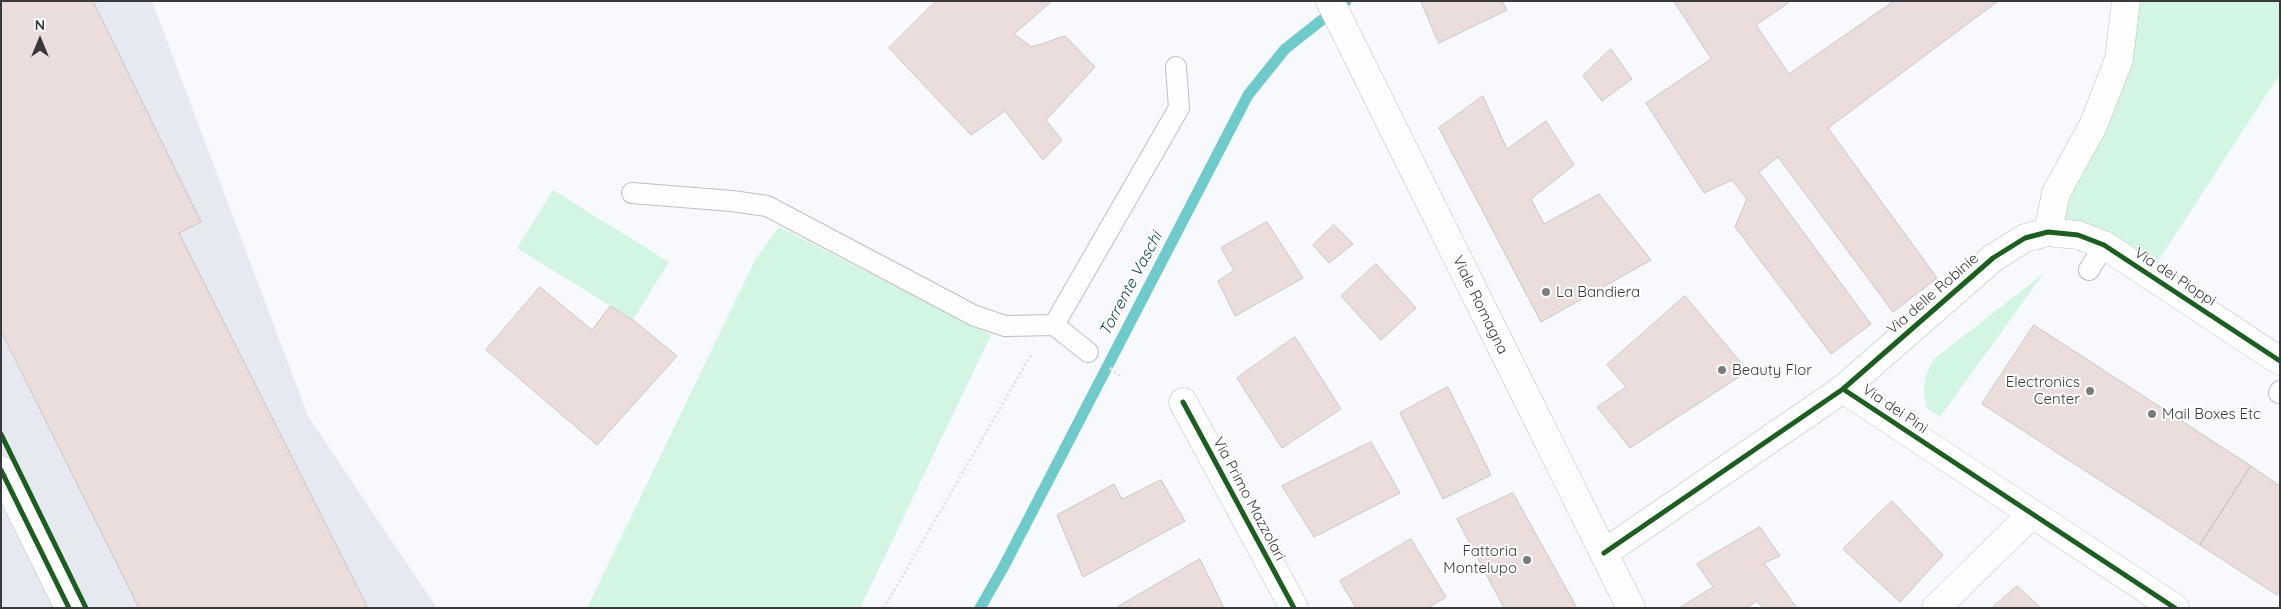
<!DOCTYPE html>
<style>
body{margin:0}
#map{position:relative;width:2281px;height:609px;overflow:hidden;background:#f8f9fd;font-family:Quicksand,sans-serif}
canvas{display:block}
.frame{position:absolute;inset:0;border:2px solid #38393d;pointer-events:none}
.north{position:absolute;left:15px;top:15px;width:50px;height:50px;-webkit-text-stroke:4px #fff;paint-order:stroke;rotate:0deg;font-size:14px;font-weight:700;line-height:20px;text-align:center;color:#38393d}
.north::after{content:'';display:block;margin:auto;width:18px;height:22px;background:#38393d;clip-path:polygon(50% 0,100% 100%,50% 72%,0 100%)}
</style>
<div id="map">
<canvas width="2281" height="609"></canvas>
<div class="frame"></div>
<div class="north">N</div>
</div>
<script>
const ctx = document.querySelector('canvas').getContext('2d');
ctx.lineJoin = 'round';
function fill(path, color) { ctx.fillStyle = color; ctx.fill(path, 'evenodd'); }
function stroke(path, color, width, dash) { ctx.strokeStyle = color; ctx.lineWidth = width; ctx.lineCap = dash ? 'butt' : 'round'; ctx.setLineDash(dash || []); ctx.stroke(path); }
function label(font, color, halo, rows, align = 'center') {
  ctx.font = font + ' Quicksand,sans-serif'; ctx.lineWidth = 4; ctx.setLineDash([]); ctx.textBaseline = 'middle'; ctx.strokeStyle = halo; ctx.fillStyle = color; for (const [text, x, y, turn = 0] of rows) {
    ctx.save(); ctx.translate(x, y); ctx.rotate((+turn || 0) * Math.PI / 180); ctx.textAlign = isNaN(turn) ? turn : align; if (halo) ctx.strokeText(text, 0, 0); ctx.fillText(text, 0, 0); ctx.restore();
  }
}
const built = new Path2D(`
 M1,1h151l156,415 129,192h-436z`);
const green = new Path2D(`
 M2127,1h153v73l-131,201 -101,-43z
 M553,190l116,72 -36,58 -116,-72z
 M779,227l212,108 -131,273h-273l168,-348z
 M2044,273l-104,144 -13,-9c-5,-21 -4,-30 7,-49z`);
const stream = new Path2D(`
 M980,608l23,-40 245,-473 37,-46 61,-48`);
const building = new Path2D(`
 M1,1h92l108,221 -22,11 189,375h-229l-138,-277z
 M936,1h116l-38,33 18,13 33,-11 30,31 -49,53 16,20 -19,20 -38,-49 -34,24 -82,-87z
 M1421,1h81l5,9 -68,33z
 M1674,1h112l2,2 -32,22 33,49 105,-73h104l-170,127 109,150 -44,34 -115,-155 -19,15 112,152 -40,30 -96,-127 12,-28 -15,-19 -28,13 -58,-90 65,-44z
 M1611,49l21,30 -30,22 -19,-25z
 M1483,96l24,53 39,-28 28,44 -43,34 13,25 55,-30 52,66 -110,62 -102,-194z
 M1267,222l36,56 -68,38 -17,-35 16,-11 -13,-22z
 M1334,225l19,19 -24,19 -16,-18z
 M1376,264l40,44 -35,32 -40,-44z
 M540,287l52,43 18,-24 23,14 44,36 -80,89 -111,-95z
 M1685,296l63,75 -118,77 -33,-41 29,-20 -19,-22z
 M2034,325l217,141 -51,79 -218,-141z
 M1295,337l46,72 -59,39 -45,-70z
 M1448,387l43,88 -48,24 -43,-86z
 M1371,442l29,51 -86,44 -32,-51z
 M2251,466l29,20v105l-3,4 -77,-50z
 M1161,480l24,41 -102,56 -26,-62 57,-31 8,15z
 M1513,493l64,115h-73l-47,-89z
 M1892,501l51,54 -43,47 -57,-53z
 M1760,527l20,29 -16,7 33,45h-35l-5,-7 -11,7h-67l34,-21 -16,-23z
 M1411,539l35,58 -18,11h-72l-16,-27z
 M1200,559l24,49h-108z
 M2017,586l24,22h-49z`);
const path = new Path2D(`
 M1110,368l12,9
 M884,608l147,-253`);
const service = new Path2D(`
 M632,193l100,8 35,5 208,110 30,10 49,-1 34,27
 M2089,270l15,-25
 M1054,325l125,-217 -3,-41
 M2279,393l1,-2`);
const minor = new Path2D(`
 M2048,232l8,-39 37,-67 26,-67 7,-58
 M1843,389l332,219
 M1183,402l111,206
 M1,470l68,138
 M1936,608l96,-94`);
const tertiary = new Path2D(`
 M1604,553l239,-164 150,-131 32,-20 23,-6 30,3 26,10 176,116`);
const secondary = new Path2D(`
 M1330,1l301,607`);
const cycleway = new Path2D(`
 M1843,389l332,219
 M1183,402l111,206
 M1,434l85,174
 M1,470l68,138
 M1604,553l239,-164 150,-131 32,-20 23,-6 30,3 26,10 176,116`);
const markers = [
 [1546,292,5,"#7b7c80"],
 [1722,370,5,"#7b7c80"],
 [2090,391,5,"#7b7c80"],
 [2152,414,5,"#7b7c80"],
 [1527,560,5,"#7b7c80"]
];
const streetNames = [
 ["Via dei Pioppi",2175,277,33],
 ["Via delle Robinie",1933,294,-41],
 ["Viale Romagna",1480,305,64],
 ["Via dei Pini",1895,409,34],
 ["Via Primo Mazzolari",1249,499,62]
];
const poiNames = [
 ["La Bandiera",1556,292],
 ["Beauty Flor",1732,370],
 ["Electronics",2080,382,"right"],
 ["Center",2080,399,"right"],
 ["Mail Boxes Etc",2162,414],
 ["Fattoria",1517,551,"right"],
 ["Montelupo",1517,568,"right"]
];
const waterNames = [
 ["Torrente Vaschi",1131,284,-62]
];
fill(built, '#e7e9f1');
fill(green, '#d3f6e4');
stroke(stream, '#6fcacc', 11);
fill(building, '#eadddb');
stroke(building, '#c8c6c7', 1);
stroke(service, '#bebfc2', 22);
stroke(minor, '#bebfc2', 29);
stroke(tertiary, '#bebfc2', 29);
stroke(secondary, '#bebfc2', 29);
stroke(path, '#e4e4e4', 3, [2.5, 2.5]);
stroke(service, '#fefeff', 20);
stroke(minor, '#fefeff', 28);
stroke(tertiary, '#fefeff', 28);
stroke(secondary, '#fefeff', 28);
stroke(cycleway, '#1b5e20', 5);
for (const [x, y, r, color] of markers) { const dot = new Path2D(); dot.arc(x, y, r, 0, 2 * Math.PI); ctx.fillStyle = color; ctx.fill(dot); stroke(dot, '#fff', 2); }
label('15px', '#38393d', '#fff', streetNames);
label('15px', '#38393d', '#fff', poiNames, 'left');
label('italic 16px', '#0e4647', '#fff', waterNames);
</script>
